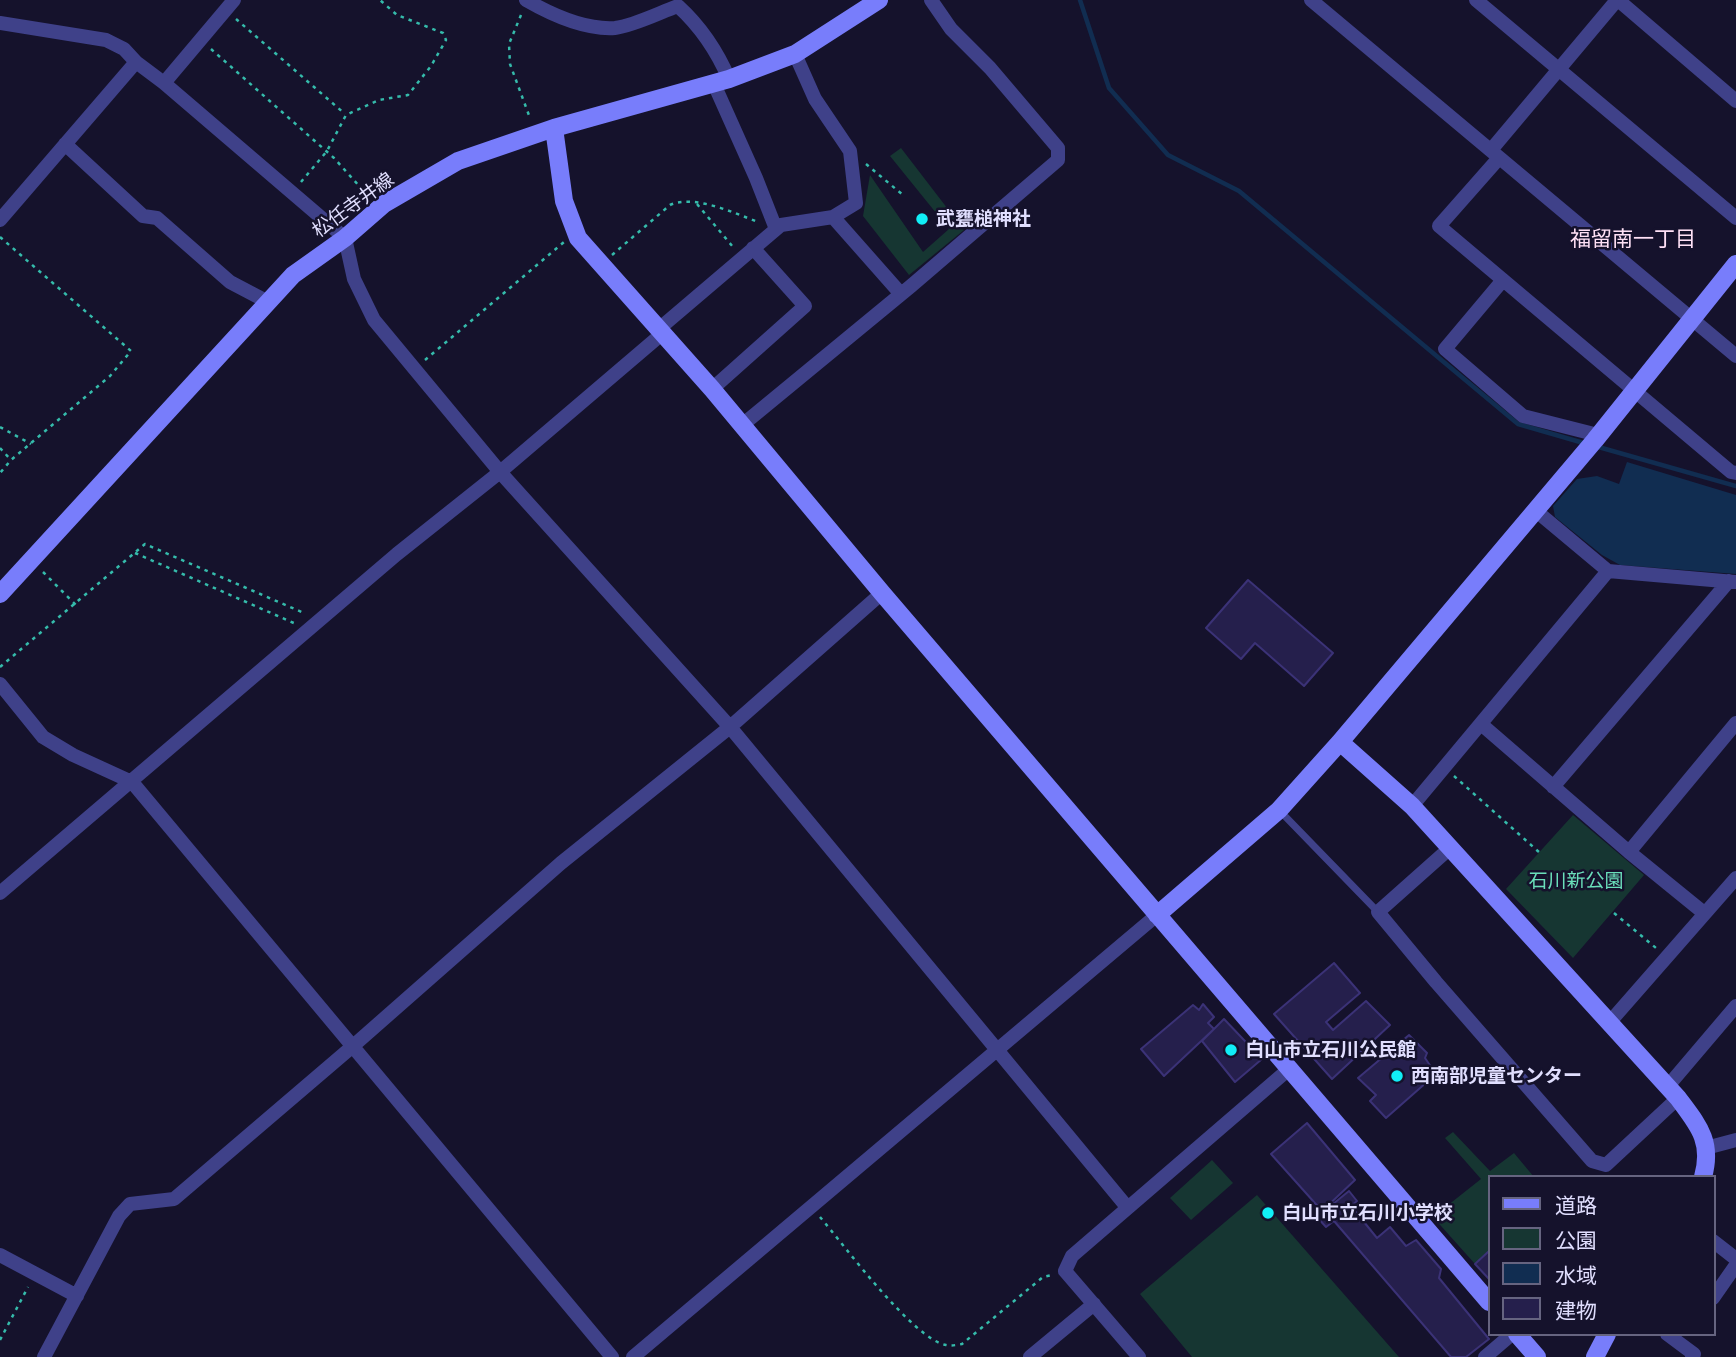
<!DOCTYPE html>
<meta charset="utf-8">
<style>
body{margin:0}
#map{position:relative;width:1736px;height:1357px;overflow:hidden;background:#15122c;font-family:"Exo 2","Noto Sans JP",sans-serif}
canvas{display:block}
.legend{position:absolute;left:1488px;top:1175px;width:228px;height:161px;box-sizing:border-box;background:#15122c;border:2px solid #666480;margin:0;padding:9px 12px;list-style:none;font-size:21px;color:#e0defe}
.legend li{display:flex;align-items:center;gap:14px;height:35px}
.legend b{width:35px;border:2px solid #666480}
</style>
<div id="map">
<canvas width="1736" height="1357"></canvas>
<ul class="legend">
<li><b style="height:9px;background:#787dfb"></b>道路</li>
<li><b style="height:19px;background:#163632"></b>公園</li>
<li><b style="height:19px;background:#112d51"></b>水域</li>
<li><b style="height:19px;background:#251f4c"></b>建物</li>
</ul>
</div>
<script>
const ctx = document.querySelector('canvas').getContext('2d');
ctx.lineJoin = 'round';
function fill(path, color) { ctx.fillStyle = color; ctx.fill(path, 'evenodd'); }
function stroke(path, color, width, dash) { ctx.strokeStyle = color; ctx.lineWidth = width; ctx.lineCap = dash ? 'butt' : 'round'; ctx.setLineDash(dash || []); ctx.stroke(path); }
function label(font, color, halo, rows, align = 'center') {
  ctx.font = font + ' "Exo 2","Noto Sans JP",sans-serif'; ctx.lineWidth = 5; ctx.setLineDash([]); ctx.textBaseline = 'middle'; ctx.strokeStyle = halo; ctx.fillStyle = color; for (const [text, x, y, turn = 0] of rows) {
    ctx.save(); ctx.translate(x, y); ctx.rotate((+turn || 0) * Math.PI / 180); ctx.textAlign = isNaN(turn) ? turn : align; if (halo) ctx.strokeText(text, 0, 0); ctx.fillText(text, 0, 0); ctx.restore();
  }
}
const green = new Path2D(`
 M901,148l63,82 -55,45 -46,-59 7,-41 53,77 26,-23 -59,-73z
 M1573,815l71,60 -71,83 -67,-69z
 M1453,1132l37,39 24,-18 20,24h-45v74l-14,13 -42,-47 48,-38 -36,-41z
 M1212,1160l21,23 -42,37 -21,-22z
 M1257,1195l142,162h-207l-52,-63z`);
const water = new Path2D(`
 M1627,462l109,33v79l-116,-9 -18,-10 -47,-38 -2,-11 24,-27 20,-3 22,8z`);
const stream = new Path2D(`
 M1080,0l29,88 59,67 71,36 279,233 69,20
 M1595,446l141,40`);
const building = new Path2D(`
 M1248,580l85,73 -29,33 -49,-43 -14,16 -35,-31z
 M1334,963l26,30 -34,29 7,8 33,-29 24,24 -58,54 -58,-65z
 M1203,1004l11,13 -6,6 6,6 -50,47 -23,-27 52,-44 6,5z
 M1224,1019l38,40 -27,23 -33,-41z
 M1409,1035l18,18 -2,5 11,16 -50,44 -16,-17 6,-6 -18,-17z
 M1307,1123l48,57 -33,31 -51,-57z
 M1349,1191l8,10 -6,5 26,32 13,-11 16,19 10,-6 25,29 -2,9 50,61 -23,18h-15l-117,-136 -8,6 -9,-10z
 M1489,1251v28l-14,-15z`);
const path = new Path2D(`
 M521,15l-12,29 1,20 20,54
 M236,19l109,95
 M211,49l123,109 35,39
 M866,164l37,31
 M301,182l26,-31 19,-36 33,-15 29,-5 23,-29 15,-26 -3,-7 -46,-18 -17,-15
 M697,204l36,43
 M0,237l131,114 -21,25 -99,84 -11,13
 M612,255l58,-50c24,-11 64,8 88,17
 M425,360l139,-118
 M0,427l31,17
 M0,448l11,12
 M135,553l161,71
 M43,572l33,33
 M0,667l145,-123 159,69
 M1454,776l86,77
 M1614,913l42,35
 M820,1217c24,28 93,122 126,128 5,1 11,0 16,-1l81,-67 9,-2
 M0,1340l28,-53`);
const lane = new Path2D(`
 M1279,810l99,102`);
const street = new Path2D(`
 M526,0c26,15 58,30 89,28 18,-2 46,-16 63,-22 23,21 39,45 51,73
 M1311,0l425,356
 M1476,0l260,218
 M1618,0l118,101
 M0,23l106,17 18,9 12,13 28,21 181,155 9,41 20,41 126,152 230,255 397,480
 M164,83l70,-83
 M714,84l42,94 20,51
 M65,144l78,72 14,2 73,64 38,20
 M1491,150l126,-150
 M1499,158l-60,68 292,246 5,1
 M833,217l68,77
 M0,220l136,-158
 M1503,280l-58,69 78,67 75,19
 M660,328l121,-103 52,-8 23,-14 -6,-52 -35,-52 -20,-45
 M712,389l93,-83 -52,-58
 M741,426l170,-140 147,-126v-12l-68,-80 -39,-39 -20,-29
 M1535,510l73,61 127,11
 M0,684l43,53 30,18 59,27 480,575
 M1481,724l148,128 75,61
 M1553,787l176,-206
 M1412,806l196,-235
 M1450,848l-72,64 58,70 156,179 14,4 72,-67
 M1629,852l107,-129
 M0,893l397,-339 103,-82 163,-139
 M1609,1023l127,-145
 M1668,1086l68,-80
 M1706,1148l30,-8
 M1713,1241l23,18
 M0,1255l77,41
 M1713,1298l23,-33
 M1667,1334l27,20 -2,3
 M44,1357l75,-141 11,-12 44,-5 179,-153 208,-183 169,-136 152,-134
 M633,1357l524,-442
 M1030,1357l64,-53
 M1139,1357l-74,-86 7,-15 217,-187
 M1485,1357l27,-23`);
const secondary = new Path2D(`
 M554,128l10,73 14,37 134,151 170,204 607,709
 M0,594l293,-319 52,-37 39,-34 74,-43 96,-33 175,-49 66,-25 84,-54
 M1340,742l72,64 266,292c20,27 35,43 25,79
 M1157,915l122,-105 61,-68 255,-302 141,-176
 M1517,1334l20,23
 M1595,1357l12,-23`);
const markers = [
 [922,219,7,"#11eef7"],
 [1231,1050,7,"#11eef7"],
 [1397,1076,7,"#11eef7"],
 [1268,1213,7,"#11eef7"]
];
const streetNames = [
 ["松任寺井線",353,205,-36]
];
const poiNames = [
 ["武甕槌神社",936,219],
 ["白山市立石川公民館",1245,1050],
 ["西南部児童センター",1411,1076],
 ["白山市立石川小学校",1282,1213]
];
const parkNames = [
 ["石川新公園",1576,881]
];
const neighbourhoodNames = [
 ["福留南一丁目",1633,239]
];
fill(green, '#163632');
fill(water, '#112d51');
stroke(stream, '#112d51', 4.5);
fill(building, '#251f4c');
stroke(building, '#3b3277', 2);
stroke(path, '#35bbab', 2.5, [3.5, 5]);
stroke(lane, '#3f4189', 7);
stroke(street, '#3f4189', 14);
stroke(secondary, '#787dfb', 18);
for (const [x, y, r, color] of markers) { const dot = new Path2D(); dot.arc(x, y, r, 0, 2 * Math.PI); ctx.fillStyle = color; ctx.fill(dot); stroke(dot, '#15122c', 2.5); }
label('19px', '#e0defe', '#15122c', streetNames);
label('bold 19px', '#e0defe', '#15122c', poiNames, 'left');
label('19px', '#6adeba', '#15122c', parkNames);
label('21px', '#fee0f5', '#15122c', neighbourhoodNames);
</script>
